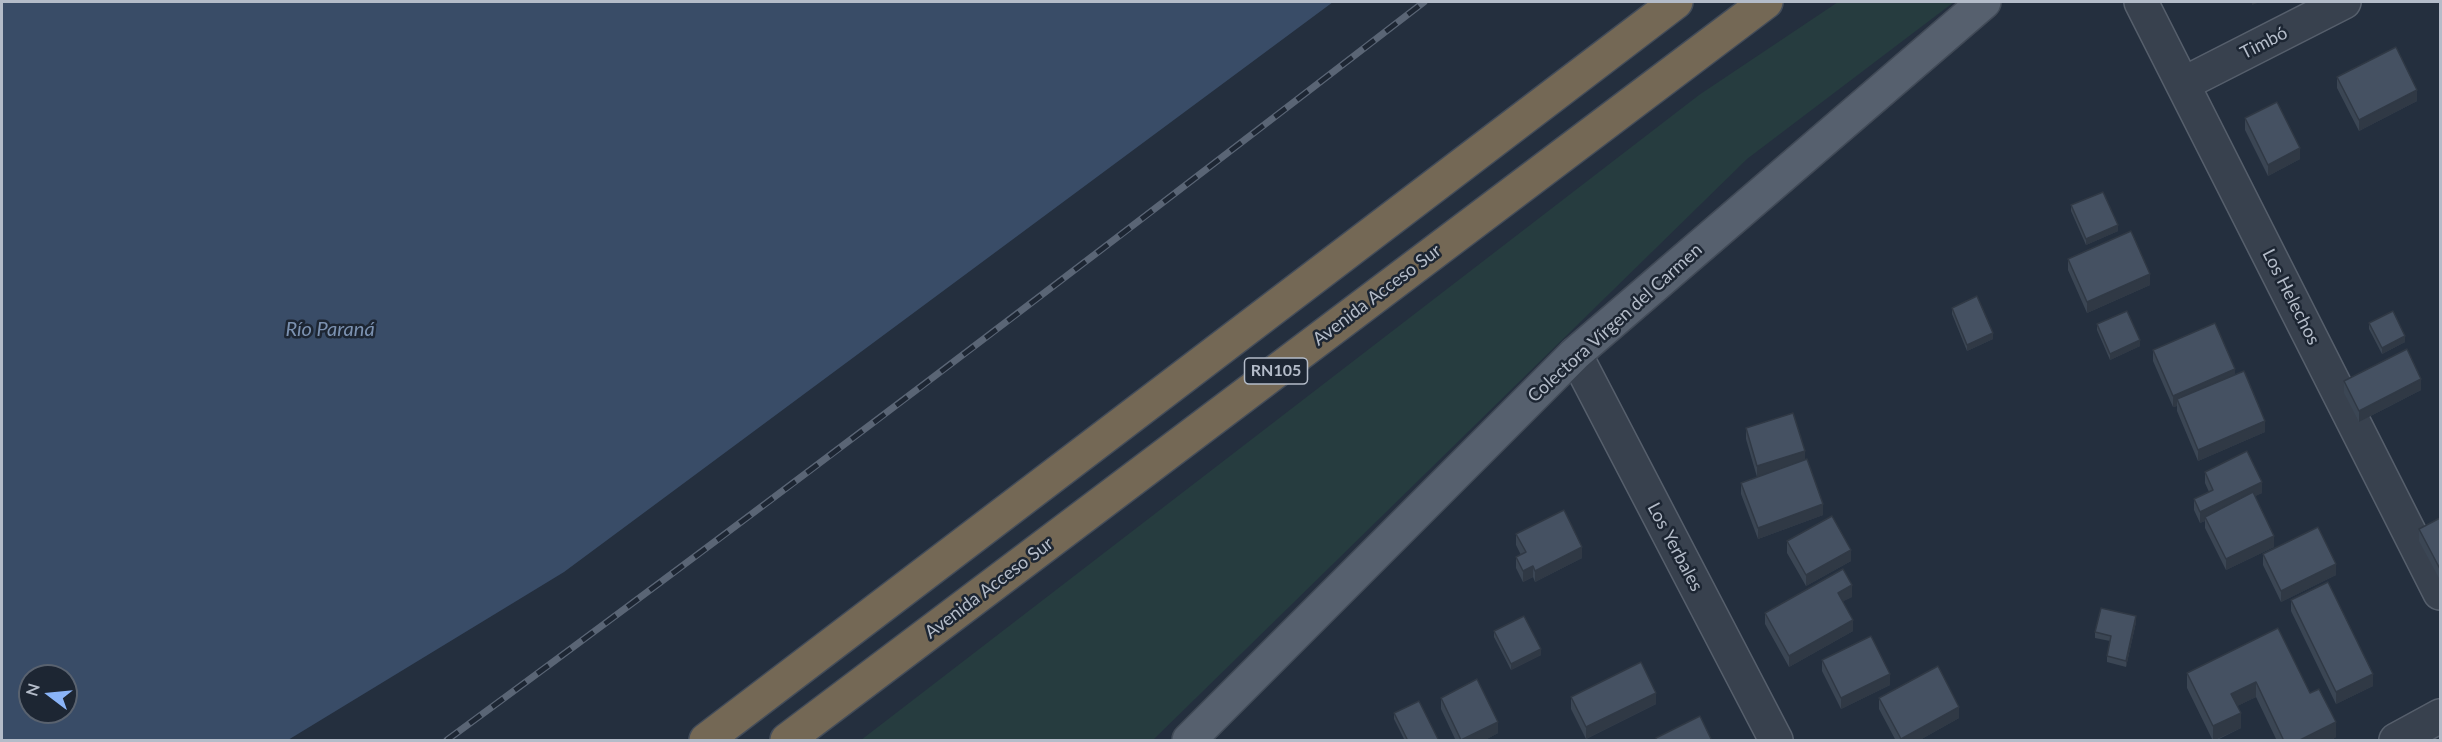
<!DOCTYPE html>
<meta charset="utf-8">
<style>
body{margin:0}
#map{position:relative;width:2442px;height:742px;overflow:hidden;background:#242f3e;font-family:Lato,sans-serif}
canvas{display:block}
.frame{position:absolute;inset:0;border:3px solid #b4bcc9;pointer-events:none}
.north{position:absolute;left:18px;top:664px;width:60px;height:60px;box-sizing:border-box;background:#1d2633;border:2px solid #59626f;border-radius:50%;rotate:286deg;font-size:16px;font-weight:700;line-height:24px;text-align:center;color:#b4bcc9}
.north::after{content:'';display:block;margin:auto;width:21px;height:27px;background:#8ab4f8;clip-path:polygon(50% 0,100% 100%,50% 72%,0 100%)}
</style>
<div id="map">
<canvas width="2442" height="742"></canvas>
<div class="frame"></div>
<div class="north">N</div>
</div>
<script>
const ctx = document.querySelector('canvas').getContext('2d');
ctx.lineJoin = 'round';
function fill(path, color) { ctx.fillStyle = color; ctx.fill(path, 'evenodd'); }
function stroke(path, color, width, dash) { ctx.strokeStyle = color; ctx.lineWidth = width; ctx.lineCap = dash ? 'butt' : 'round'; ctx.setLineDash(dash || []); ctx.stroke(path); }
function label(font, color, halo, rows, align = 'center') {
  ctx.font = font + ' Lato,sans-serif'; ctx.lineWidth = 5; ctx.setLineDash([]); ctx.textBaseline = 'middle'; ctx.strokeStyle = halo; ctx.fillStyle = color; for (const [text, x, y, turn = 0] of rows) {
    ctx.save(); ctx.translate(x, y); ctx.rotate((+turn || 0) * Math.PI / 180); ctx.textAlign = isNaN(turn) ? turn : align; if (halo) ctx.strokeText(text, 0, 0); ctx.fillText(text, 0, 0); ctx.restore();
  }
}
const green = new Path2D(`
 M1838,2h116l-207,157 -594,581h-292l838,-645z`);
const water = new Path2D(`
 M2,2h1331l-769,570 -276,168h-286zM30,676h36v36h-36z`);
const minor = new Path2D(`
 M2141,2l299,591
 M2183,84l161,-82
 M1575,354l201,386
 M2396,740l44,-24`);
const major = new Path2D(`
 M1189,740l386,-386 409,-352`);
const highway = new Path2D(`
 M706,740l970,-738
 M787,740l979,-738`);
const rail = new Path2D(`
 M447,740c329,-241 654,-489 977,-738`);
const wall = new Path2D(`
 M2337,77l80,24 -58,30 -22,-43z
 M2245,118l55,41 -32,17 -23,-46z
 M2071,205l47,26 -32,14 -15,-34z
 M2068,259l82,26 -63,28 -19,-43z
 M1952,308l41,31 -26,12 -15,-37z
 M2369,323l36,19 -23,12 -13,-25z
 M2097,324l43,22 -30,14 -13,-30z
 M2153,350l82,25 30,57 -67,29 -21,-50v-5l-4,1 -20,-46z
 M2344,381l77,9 -62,32 -15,-29z
 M1746,428l59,32 18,55 -65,24 -17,-45v-11l16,-6 -11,-38z
 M2205,472l57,21 -7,3 19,51 -48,23 -21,-42v-7l-5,2 -6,-13v-11l15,-7 -4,-9z
 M2440,518v62l-21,-39v-12z
 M1516,534l66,24 -47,24 -2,-5 -10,5 -7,-14v-11l5,-2 -5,-10z
 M1787,541l64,20 -45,25 -19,-33z
 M2263,554l73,21 -55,27 -18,-37z
 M1852,597l-9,4 10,30 -64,36 -24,-43v-11z
 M2291,600l82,86 -37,18 -45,-93z
 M2136,622l-10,45 -19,-5v-6l3,-15 -15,-3v-6z
 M2278,628l32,65 26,44 -6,4h-53l-21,-44 -19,9 4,22 -26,13h-2l-26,-53v-15z
 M1494,631l47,24 -30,15 -17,-33z
 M1822,660l68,25 -49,24 -19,-38z
 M1571,697l85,7 -70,35 -15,-30z
 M1441,698l57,35 -15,8h-27l-15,-32z
 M1879,698l80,20 -41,23h-22l-17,-32z
 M1394,713l45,28h-34l-11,-22z`);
const shadedWall = new Path2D(`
 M2252,2h8l-8,3z
 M2417,90v11l-58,30v-11z
 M2300,148v11l-32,17v-11z
 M2118,225v6l-32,14v-6z
 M2150,274v11l-63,28v-11z
 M1993,333v6l-26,12v-6z
 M2405,336v6l-23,12v-6z
 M2140,340v6l-30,14v-6z
 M2235,369v11l-58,19v7l-4,1v-11z
 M2421,379v11l-62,32v-11z
 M2265,421v11l-67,29v-11z
 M1805,451v11l-48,15v-11z
 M2262,482v11l-55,27 -2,-3v4l-5,2v-11z
 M1823,504v11l-65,24v-11z
 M2274,536v11l-48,23v-11z
 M1582,547v11l-47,24v-11z
 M1851,550v11l-45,25v-11z
 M2336,564v11l-55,27v-11z
 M1533,566v11l-10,5v-11z
 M1852,585v12l-14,7v-11z
 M2136,616v6l-10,45v-6z
 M1853,620v11l-64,36v-11z
 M1541,649v6l-30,15v-6z
 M1890,674v11l-49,24v-11z
 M2373,674v12l-37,18v-12z
 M2256,682v15l-25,12v-15z
 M1656,693v11l-70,35v-12z
 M1959,707v11l-41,23h-17v-2z
 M2241,713v15l-28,13v-15z
 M1498,722v11l-15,8h-22z
 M2336,722v15l-6,4h-32z`);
const building = new Path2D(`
 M2396,47l21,43 -58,30 -22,-43z
 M2277,102l23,46 -32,17 -23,-47z
 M2103,192l15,33 -32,14 -15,-34z
 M2131,231l19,43 -63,28 -19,-43z
 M1977,296l16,37 -26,12 -15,-37z
 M2127,311l13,29 -30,14 -13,-30z
 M2393,311l12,25 -23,12 -13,-25z
 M2215,323l20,46 -62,27 -20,-46z
 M2407,349l14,30 -62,32 -15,-30z
 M2244,371l21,50 -67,29 -21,-51z
 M1793,413l12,38 -48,15 -11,-38z
 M2247,451l15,31 -62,30 -6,-13 19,-9 -8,-18z
 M1807,459l16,45 -65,24 -17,-45z
 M2253,492l21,44 -48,23 -21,-42z
 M1564,510l18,37 -47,24 -2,-5 -10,5 -7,-14 10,-5 -10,-18z
 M1832,516l19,34 -45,25 -19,-34z
 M2440,518v51l-21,-40z
 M2318,527l18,37 -55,27 -18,-37z
 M1843,569l9,16 -14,8 15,27 -64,36 -24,-43z
 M2328,582l45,92 -37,18 -45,-92z
 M2101,608l35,8 -10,45 -19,-5 4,-20 -16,-4z
 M1524,616l17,33 -30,15 -17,-33z
 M2278,628l32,65 9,-4 17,33 -38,19h-14l-28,-59 -25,12 10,19 -28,13 -26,-53z
 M1871,636l19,38 -49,24 -19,-38z
 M1641,662l15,31 -70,34 -15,-30z
 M1938,666l21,41 -58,32 -22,-41z
 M1477,679l21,43 -37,18 -20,-42z
 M1419,701l20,40h-31l-14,-28z
 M1700,716l12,25h-55l-1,-3z`);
const shields = [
 [1276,371,63]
];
const shieldNames = [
 ["RN105",1276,371]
];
const streetNames = [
 ["Timbó",2264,43,-27],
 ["Avenida Acceso Sur",1377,295,-37],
 ["Los Helechos",2291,297,63],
 ["Colectora Vírgen del Carmen",1615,323,-42],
 ["Los Yerbales",1675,547,62],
 ["Avenida Acceso Sur",989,588,-37]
];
const waterNames = [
 ["Río Paraná",330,330]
];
fill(green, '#263c3f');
fill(water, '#394c67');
stroke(minor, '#565f6c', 36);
stroke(major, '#414a57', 36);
stroke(highway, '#434c59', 36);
stroke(minor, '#38414e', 33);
stroke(major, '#56606e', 33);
stroke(highway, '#746855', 33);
stroke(rail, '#5a6575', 7);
stroke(rail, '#1d2633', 4.5, [14]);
fill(wall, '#3b4654');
fill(shadedWall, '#303945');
fill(building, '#455162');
stroke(building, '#303945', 1.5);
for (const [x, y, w] of shields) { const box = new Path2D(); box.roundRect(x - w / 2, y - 13, w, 26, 4.5); ctx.fillStyle = '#1d2633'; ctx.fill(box); stroke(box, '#b4bcc9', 1.5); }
label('bold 16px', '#b4bcc9', null, shieldNames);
label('18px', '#b4bcc9', '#1d2633', streetNames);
label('italic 20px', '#7c92b1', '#1d2633', waterNames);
</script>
